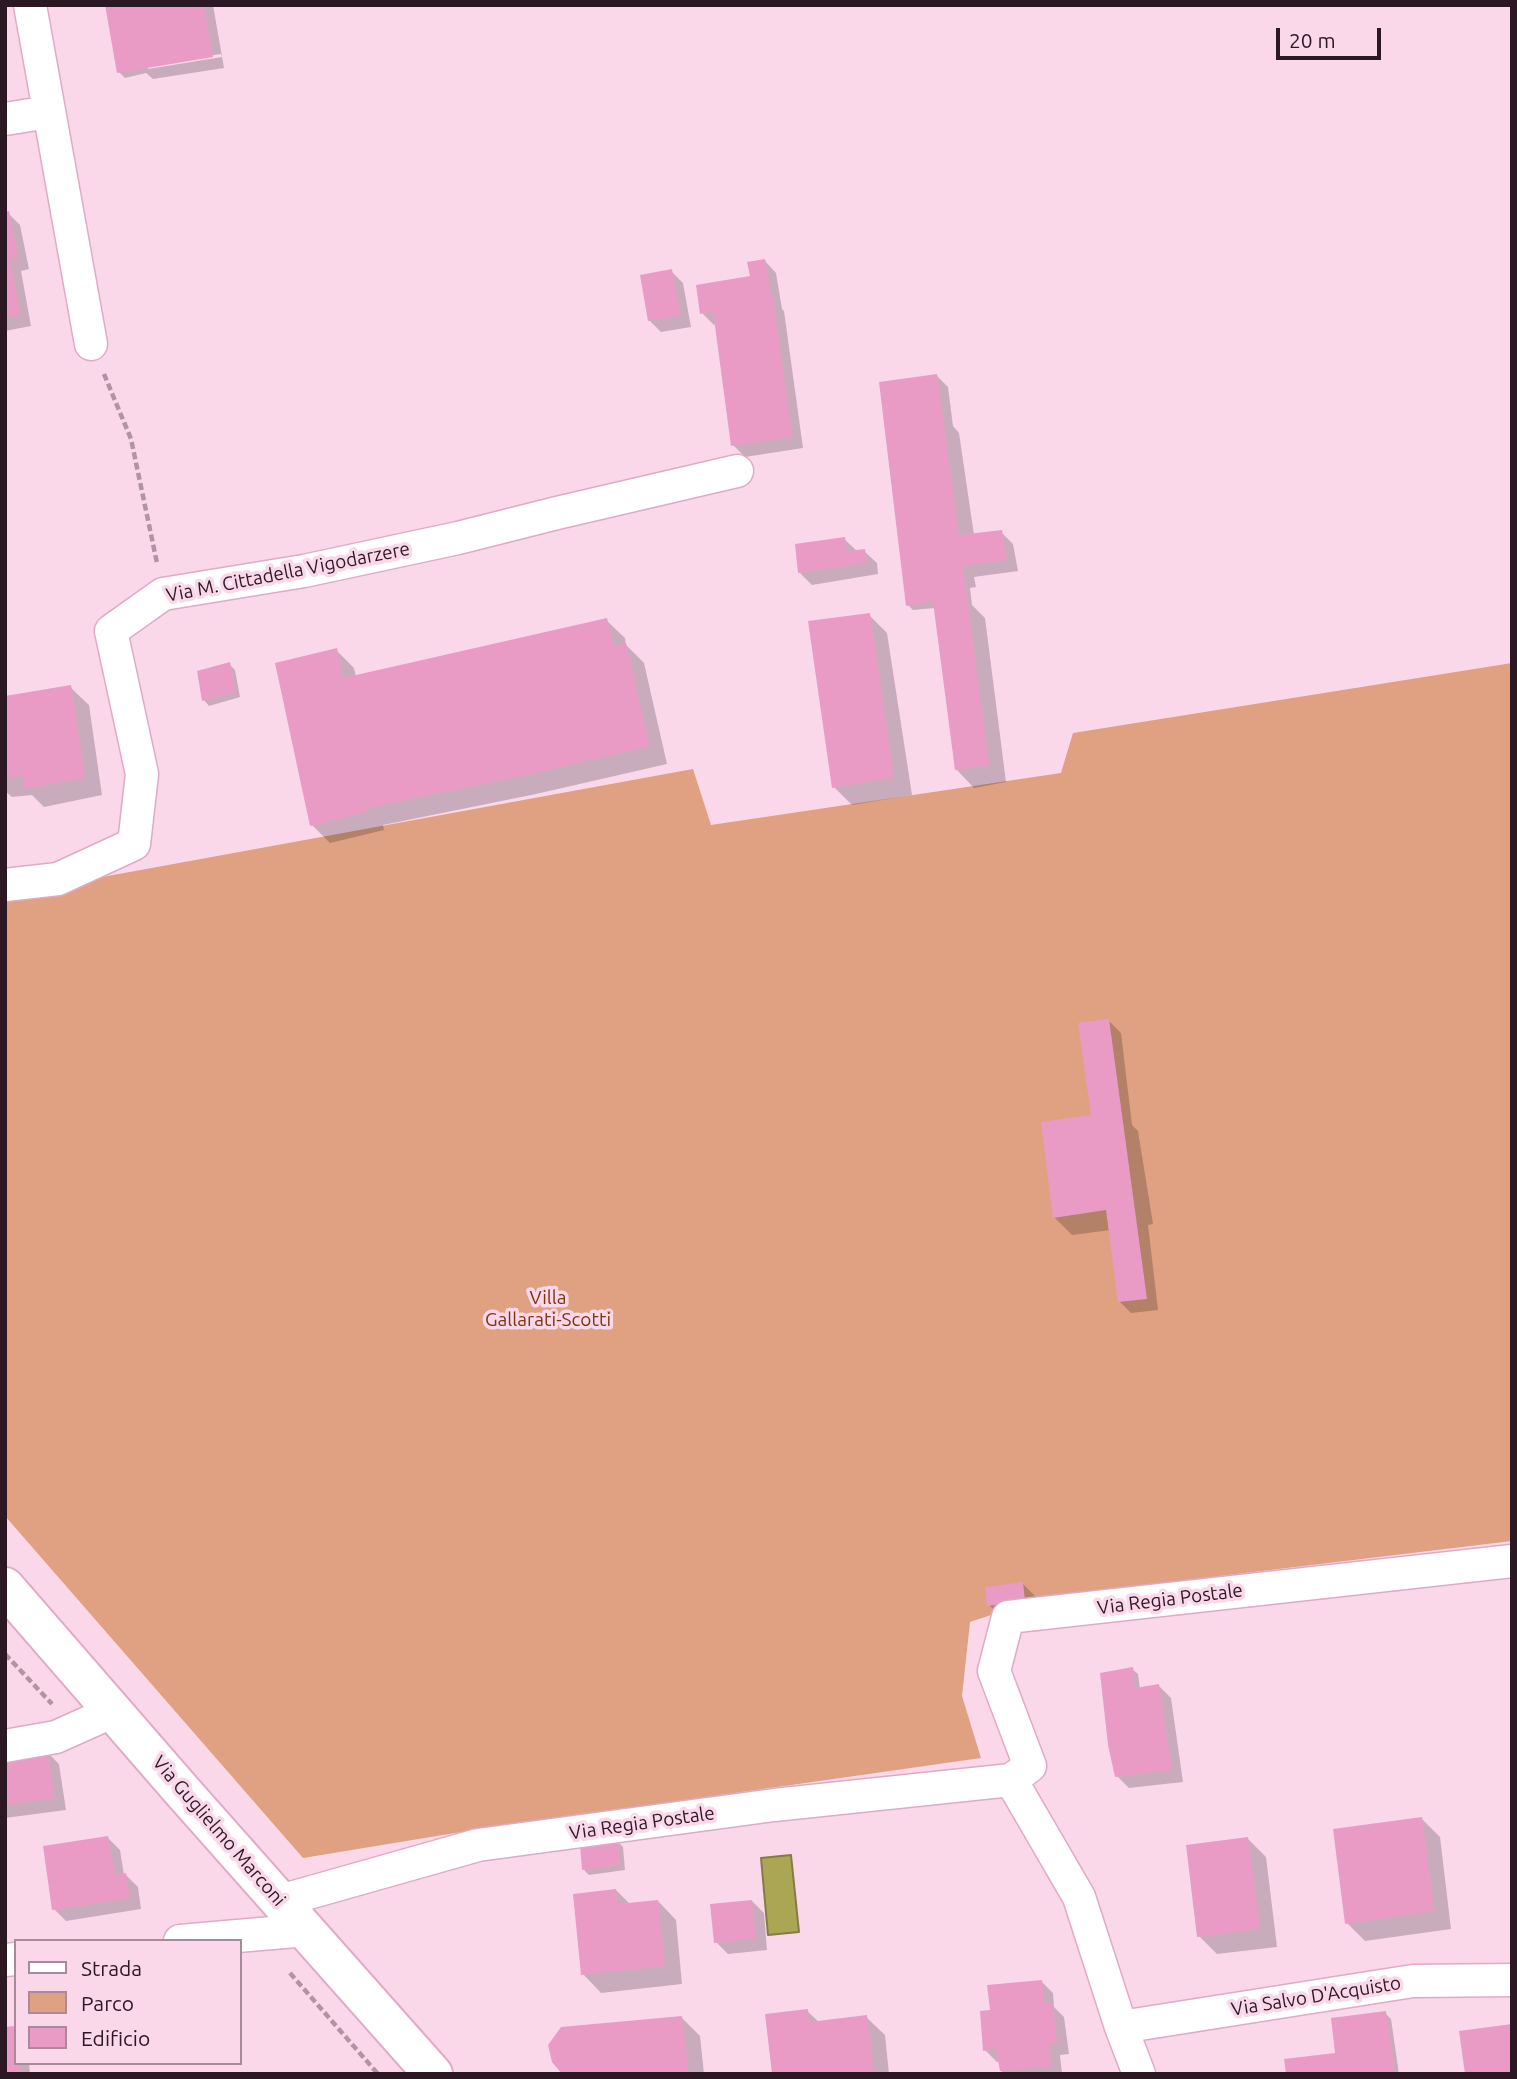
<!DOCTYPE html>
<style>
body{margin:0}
#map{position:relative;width:1517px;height:2079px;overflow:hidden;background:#fad8ea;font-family:Ubuntu,sans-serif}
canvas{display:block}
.frame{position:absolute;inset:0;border:7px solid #2c1823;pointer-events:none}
.legend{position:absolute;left:14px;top:1939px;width:228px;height:126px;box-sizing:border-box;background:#fad8ea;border:2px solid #a88b9a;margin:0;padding:9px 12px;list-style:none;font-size:21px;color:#2c1823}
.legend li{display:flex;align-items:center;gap:14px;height:35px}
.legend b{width:35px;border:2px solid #a88b9a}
.scale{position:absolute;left:1276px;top:28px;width:105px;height:32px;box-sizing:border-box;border:4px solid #2c1823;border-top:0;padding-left:9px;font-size:21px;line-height:24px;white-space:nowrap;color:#2c1823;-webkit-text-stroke:5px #fad8ea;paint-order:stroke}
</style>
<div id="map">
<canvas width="1517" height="2079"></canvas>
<div class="frame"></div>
<ul class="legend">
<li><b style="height:9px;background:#fff"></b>Strada</li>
<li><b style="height:19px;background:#e0a082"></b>Parco</li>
<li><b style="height:19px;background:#e99bc6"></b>Edificio</li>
</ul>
<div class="scale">20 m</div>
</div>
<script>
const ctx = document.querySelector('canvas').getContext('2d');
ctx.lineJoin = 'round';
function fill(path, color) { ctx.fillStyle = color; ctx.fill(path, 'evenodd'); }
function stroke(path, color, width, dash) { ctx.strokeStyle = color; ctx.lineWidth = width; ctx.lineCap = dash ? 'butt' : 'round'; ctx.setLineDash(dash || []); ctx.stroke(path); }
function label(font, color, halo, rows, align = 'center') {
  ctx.font = font + ' Ubuntu,sans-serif'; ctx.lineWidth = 7; ctx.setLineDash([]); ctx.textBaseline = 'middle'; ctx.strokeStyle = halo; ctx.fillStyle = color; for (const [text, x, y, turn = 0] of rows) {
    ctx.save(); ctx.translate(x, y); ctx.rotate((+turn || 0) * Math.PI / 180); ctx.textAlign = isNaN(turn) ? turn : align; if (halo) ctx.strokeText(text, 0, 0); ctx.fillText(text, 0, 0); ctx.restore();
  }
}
const green = new Path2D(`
 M1512,663v878l-467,56 -75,25 -8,74 19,62 -520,74 -158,26 -298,-342v-625l81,-11 607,-111 18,56 350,-52 12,-40z`);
const water = new Path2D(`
 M791,1855l8,77 -31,3 -7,-77z`);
const shadow = new Path2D(`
 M107,5h106l11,63 -71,11 -7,-6 -21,5 -6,-6zM221,54l1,3 -74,12v-4z
 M8,213l12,12 9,44 -8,2 10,55 -26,5v-117z
 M765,261l11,12 6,36 2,2 19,137 -58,9 -12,-12 -17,-121 -2,1 -12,-12 50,-36z
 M671,271l12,12 8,44 -30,5 -12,-12z
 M936,375l12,12 5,39 6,7 15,102 27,-3 12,12 5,27 -44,6 2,10 -6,1 2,17 13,13 21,164 -32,6 -18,-19 -21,-161 -22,2 -5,-5z
 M844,539l13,12h7l13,12 1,11 -66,11 -12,-12z
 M869,615l18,18 25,162 -60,10 -18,-18z
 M606,620l19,18 1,7 18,18 23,101 -131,30 -153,31 1,5 -54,13 -18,-18 24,-175 18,18 2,9z
 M229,664l6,6 5,27 -31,9 -5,-6z
 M70,687l19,18 13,90 -58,12 -12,-12 -20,2 -7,-6v-93z
 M1109,1021l12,12 11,92 6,6 15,93 -5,1 10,85 -27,3 -12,-12 -8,-71 -39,5 -18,-18 41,-100z
 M1022,1583l24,24 -33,22 -24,-24z
 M1132,1669l6,5 2,15 19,-3 12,12 12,84 -54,6 -12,-12z
 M47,1752l12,12 7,46 -61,8v-60z
 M1422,1819l18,18 11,92 -86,12 -18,-18z
 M108,1838l12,12 4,25h2l12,12 3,22 -75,12 -12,-12z
 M1248,1839l18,18 11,90 -60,7 -18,-18z
 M618,1842l5,5 2,23 -36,5 -5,-5z
 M616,1890l14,14 28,-3 18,19 6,64 -81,9 -18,-19z
 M752,1901l12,12 3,37 -39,4 -12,-12z
 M1041,1981l12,12 1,14 10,10 5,37 -9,1 2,19h-57l-4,-3 -1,-10 -3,1 -12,-12z
 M807,2011l12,11 47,-5 19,18 4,39h-115z
 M1385,2013l6,6 8,55h-111l50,-20z
 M682,2018l18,18 4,38h-140z
 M14,2027l2,2v34h13l1,11h-25z`);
const building = new Path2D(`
 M105,5h99l9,52 -96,16z
 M9,211l9,47 -8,1 10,56 -15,2v-105z
 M765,259l6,38h2l19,140 -61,9 -18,-135 -13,3 -4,-29 54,-9 -3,-14z
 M672,269l8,47 -32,5 -8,-46z
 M937,374l22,161 43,-5 5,30 -44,6 26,199 -34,5 -22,-168 -27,4 -27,-224z
 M845,537l2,14 18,-2 2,14 -69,10 -3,-29z
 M870,613l24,164 -62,11 -24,-167z
 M607,618l7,28 12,-3 24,103 -132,31 -152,31 1,4 -57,14 -35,-163 62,-15 6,30z
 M230,662l6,30 -34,9 -5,-30z
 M71,685l14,93 -61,11 -1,-13 -18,2v-82z
 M1109,1019l38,280 -29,3 -12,-92 -53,8 -12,-96 50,-7 -13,-92z
 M1023,1582l2,19 -38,5 -2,-19z
 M1133,1667l2,21 24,-4 13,86 -57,7 -7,-32 -8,-72z
 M47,1750l8,48 -50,7v-49z
 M1422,1817l12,94 -89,13 -12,-95z
 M108,1836l7,39 11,-2 4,25 -78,12 -9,-64z
 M1248,1837l12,92 -63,8 -11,-92z
 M618,1840l2,25 -38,5 -2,-26z
 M616,1889l2,15 40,-4 7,66 -84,9 -8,-81z
 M752,1900l4,39 -42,4 -4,-39z
 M1042,1980l2,24 9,-1 4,40h-8l2,24 -51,4 -4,-22 -13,2 -3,-40 10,-1 -3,-25z
 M808,2009l1,13 58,-7 7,59h-102l-7,-60z
 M1386,2011l9,63h-109l-2,-15 51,-6 -4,-35z
 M682,2016l7,58h-127l-10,-12 -4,-17 13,-18z
 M1512,2024v50h-47l-6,-43z
 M14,2026l2,37h3l1,11h-15v-47z`);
const path = new Path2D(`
 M104,374l27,65 26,124
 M5,1654l47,50
 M290,1973l88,101`);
const street = new Path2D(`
 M30,5l61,339
 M5,119l44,-7
 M5,885l53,-6 76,-35 8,-70 -31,-143 52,-37 141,-23 154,-33 99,-25 180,-42
 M5,1746l51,-9 58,-26
 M1011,1780l68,117 42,130 18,47
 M280,1901l198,-56 296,-40 237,-25 19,-14 -36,-95 14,-54 504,-56
 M180,1941l127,-11
 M5,1960l11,-1
 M1121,2027l292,-46 99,-1`);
const secondary = new Path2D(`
 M5,1587l178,205 250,282`);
const streetNames = [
 ["Via M. Cittadella Vigodarzere",288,572,-11],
 ["Via Regia Postale",1170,1599,-7],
 ["Via Regia Postale",642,1823,-8],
 ["Via Guglielmo Marconi",219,1831,49],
 ["Via Salvo D'Acquisto",1316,1996,-9]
];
const parkNames = [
 ["Villa",548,1298],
 ["Gallarati-Scotti",548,1320]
];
fill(green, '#e0a082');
fill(water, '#aba653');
stroke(water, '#857b45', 2);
fill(shadow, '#0003');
fill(building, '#e99bc6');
stroke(street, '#e0aac6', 35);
stroke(secondary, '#e0aac6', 42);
stroke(path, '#b194a4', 4.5, [7, 3.5]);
stroke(street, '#fff', 32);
stroke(secondary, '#fff', 38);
label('19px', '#2c1823', '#fad8ea', streetNames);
label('19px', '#7b350d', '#fad8ea', parkNames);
</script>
